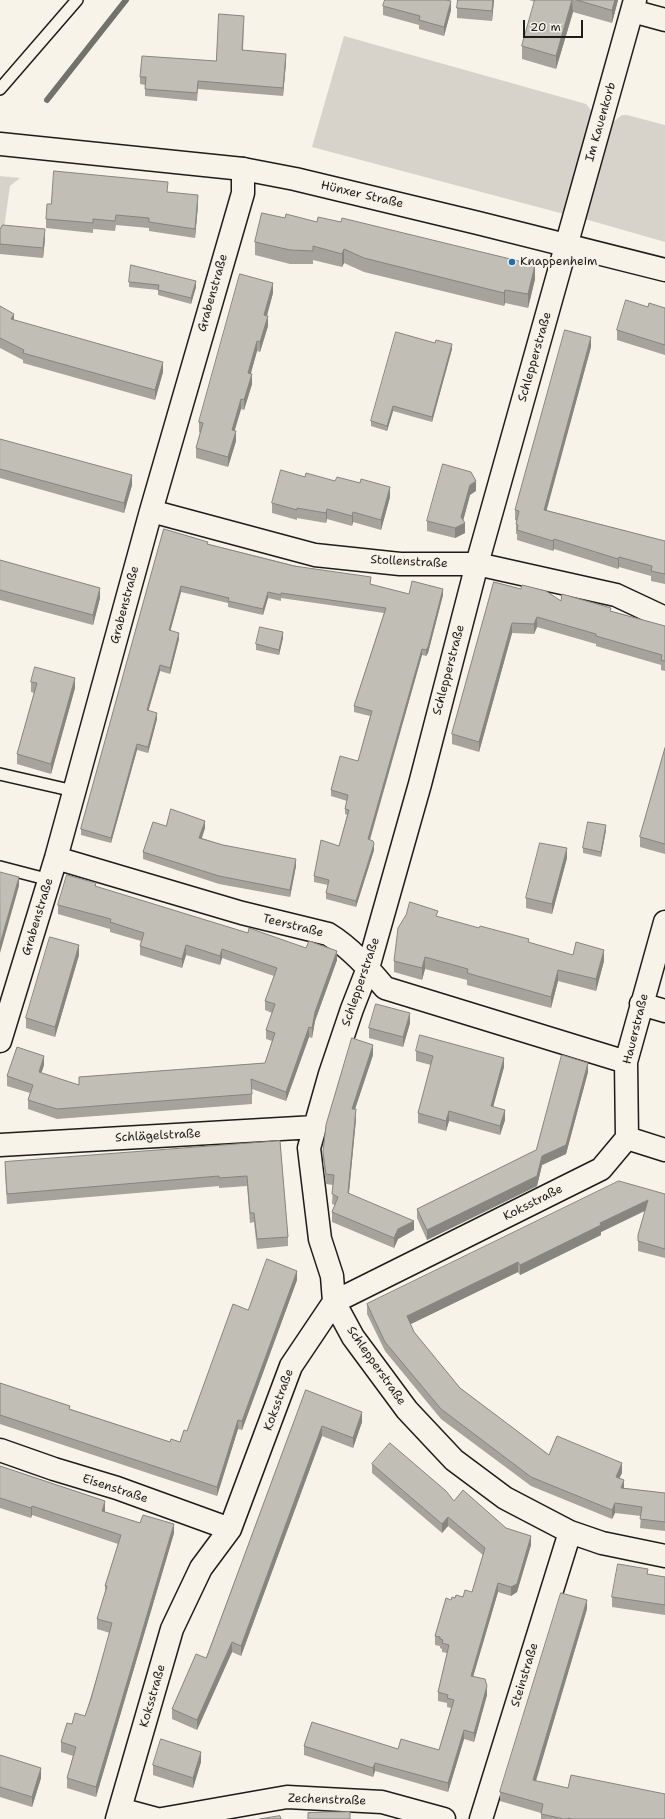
<!DOCTYPE html>
<meta charset="utf-8">
<style>
body{margin:0}
#map{position:relative;width:665px;height:1819px;overflow:hidden;background:#f7f3e8;font-family:"Shantell Sans",sans-serif}
canvas{display:block}
.scale{position:absolute;left:523px;top:20px;width:60px;height:18px;box-sizing:border-box;border:2px solid #1c1c1c;border-top:0;padding-left:5px;font-size:12px;line-height:14px;white-space:nowrap;color:#1c1c1c;-webkit-text-stroke:3px #f7f3e8;paint-order:stroke}
</style>
<div id="map">
<canvas width="665" height="1819"></canvas>
<div class="scale">20 m</div>
</div>
<script>
const ctx = document.querySelector('canvas').getContext('2d');
ctx.lineJoin = 'round';
function fill(path, color) { ctx.fillStyle = color; ctx.fill(path, 'evenodd'); }
function stroke(path, color, width, dash) { ctx.strokeStyle = color; ctx.lineWidth = width; ctx.lineCap = dash ? 'butt' : 'round'; ctx.setLineDash(dash || []); ctx.stroke(path); }
function label(font, color, halo, rows, align = 'center') {
  ctx.font = font + ' "Shantell Sans",sans-serif'; ctx.lineWidth = 4; ctx.setLineDash([]); ctx.textBaseline = 'middle'; ctx.strokeStyle = halo; ctx.fillStyle = color; for (const [text, x, y, turn = 0] of rows) {
    ctx.save(); ctx.translate(x, y); ctx.rotate((+turn || 0) * Math.PI / 180); ctx.textAlign = isNaN(turn) ? turn : align; if (halo) ctx.strokeText(text, 0, 0); ctx.fillText(text, 0, 0); ctx.restore();
  }
}
const green = new Path2D(`
 M344,36l242,68 5,6 1,6 -28,98 -252,-67z
 M622,115h5l38,10v117l-80,-23 27,-96z
 M0,176l20,2 -10,8 -7,49 -3,5z`);
const stream = new Path2D(`
 M47,100l79,-100`);
const service = new Path2D(`
 M0,89l77,-89
 M0,774l74,17
 M0,867l50,13`);
const minor = new Path2D(`
 M635,0l-158,564 -57,220 -52,184 -16,41 -22,65 -21,74 11,91 12,37 2,26 19,35 54,73 47,50 51,38 65,34 32,11 63,13
 M632,11l33,9
 M151,511l164,44 85,9h77l139,31 49,23
 M56,858l186,55 86,21c23,14 40,34 57,54l241,74
 M641,1004l24,7
 M0,1041l56,-183 95,-347 92,-318v-24
 M627,1138l-1,-76 39,-140
 M627,1138l38,12
 M0,1145l315,-18
 M0,1450l54,19 63,19 113,41
 M120,1809l37,10
 M117,1819l55,-190 29,-61 29,-39 61,-163 43,-64 267,-133 26,-31
 M162,1819l125,-22 95,5 62,17
 M481,1819l89,-287`);
const secondary = new Path2D(`
 M0,144l243,25 52,10 183,44 187,47`);
const wall = new Path2D(`
 M494,0l-2,21 -35,-3v-10z
 M529,0h89l-6,23 -39,-11 -17,57 -34,-10v-13l13,-44z
 M383,6l68,4 -7,26 -25,-7v-4l-36,-10z
 M244,24l-1,26 43,12 -3,34 -85,-7 -1,12 -52,-5v-11l-5,-1v-7l76,-16z
 M168,192l30,13 -3,33 -46,-7v-3l-33,-3 -1,6 -22,-2v4l-47,-5v-9l5,-15z
 M262,213l273,66 -7,29 -23,-5 -1,3 -140,-34 -20,-9 -2,4 -29,-7v4h-23l-35,-9v-13z
 M0,230l45,9 -2,19 -43,-4z
 M129,282l67,5 -5,17 -33,-9v-5l-29,-3z
 M273,293l-6,23 1,10 -8,26 -3,-1 -6,22 1,11 -8,26 -3,-1 -7,22 2,10 -8,26 -32,-9v-10l4,-15 -1,-1v-10z
 M0,306l14,14 149,52 -8,28 -132,-37v-3l-23,-12z
 M648,307l17,1v47l-48,-15v-10z
 M591,347l-45,163 119,31v43l-14,-3v-5l-32,-9 -1,2 -64,-20 -1,2 -36,-11v-6h-1v-10l1,-3 -2,-1v-10z
 M452,349l-20,73 -39,-11 -6,20 -16,-5v-5z
 M0,439l132,46 -8,28 -124,-35z
 M305,477l85,20 -9,33 -28,-8 -1,4 -25,-7 -1,4 -29,-5v2l-25,-7v-10z
 M476,491l-6,4 -7,25 2,13 -10,5 -28,-7v-10z
 M164,529l44,15 201,50 34,1 -15,58 -2,3 -4,-1 -52,185 4,10 -18,57 -30,-8v-6l2,-8 -14,-3v-6l25,-30 8,-31 -2,-1v-5l2,-8 -16,-5v-6l27,-29 12,-45 -16,-4v-6l30,-93 -103,-15v3l-13,-3 -5,17 -35,-8v-4l-47,-11 -11,39 9,8 -9,35 -10,-3 -12,39 9,9 -9,34 -11,-3 -26,93 -30,-8v-6z
 M0,560l100,38 -7,27 -93,-25z
 M494,582l67,19 50,10 54,15v45l-4,-1v-5l-65,-19v-2l-59,-17 -3,7 -22,-1 -33,119 -27,-8v-10z
 M283,638l-4,17 -23,-5v-6z
 M31,682l44,6 -24,86 -34,-10v-10l17,-61 -3,-1z
 M665,748v106l-25,-7v-10z
 M166,826l39,2 -3,10 21,7 73,21 -6,31 -71,-13 -76,-25v-7z
 M606,830l-5,27 -18,-4v-5z
 M567,858l-15,56 -26,-6v-10z
 M96,887l241,73 -22,61 -3,17 -3,-1 -23,64 -34,-12v15l-195,15 -29,-10v-9l2,-7 -23,-7v-10l37,-11 -3,8 38,12v-8l186,-14 7,-22 -6,-2v-9l6,-17 -7,-3v-9l9,-25 -52,-18 -2,7 -34,-10 -4,13 -42,-13v-9l1,-5 -31,-9v-3l-52,-15v-9z
 M438,917l135,38 31,6 -8,30 -38,-10 -7,27 -84,-23v-5l-42,-11 -3,11 -28,-8v-11z
 M79,955l-24,82 -29,-9v-10z
 M410,1023l-7,24 -34,-9v-10z
 M416,1051l88,16 -11,39 12,14 -5,15 -51,-14 -3,10 -28,-8v-10l13,-48 -15,-4z
 M373,1055l-18,54 1,10 -7,74 65,37 -16,9 -4,9 -62,-26v-10l3,-7 -3,-1 1,-19 -7,-1 -3,-23v-9z
 M588,1072l-22,82 -24,11 -5,21 -110,54 -10,-22v-9l119,-59z
 M280,1141l8,96v9l-31,3 -3,-27 -4,1 -3,-37 -28,2v-2l-212,18 -2,-33v-9z
 M665,1194v64l-27,-7v-16l7,-24 -44,21v3l-81,40 -2,-3 -108,52 4,8 46,56 89,67 73,18 -3,5 5,10 41,5v38l-25,-3 1,-12 -26,-3 -3,6 -81,-33 -90,-67 -56,-68 -18,-37v-10z
 M297,1280l-55,150 -4,-1 -21,67 -217,-72v-41l70,26 100,33h10l7,-11 61,-121z
 M306,1390l56,32 -9,26 -31,-12 -81,220 -9,-4 -35,78 -25,-11v-10l34,-51z
 M372,1464l82,37 52,27 25,17 -14,47 -6,4 -13,-4 -25,84 14,19 -13,47 -10,-3 -16,53 -73,-21 -2,6 -69,-22v-9l94,3 41,1 12,-42 -4,-1v-4l-9,-2v-9l9,-39 -5,-1v-3l-2,-1v-2l-5,-1v-9l16,-36 4,-2 8,-1 9,-5 11,-37 -35,-29 -6,7 -70,-60z
 M0,1466l105,45v1l69,21 -78,264 -29,-9v-10l6,-22 -12,-4v-10l11,-18 13,-8 25,-83 -13,-4v-10l8,-26v-7l13,-42 -86,-29 -1,3 -31,-10z
 M648,1574l17,3v38l-53,-8v-10z
 M587,1609l-51,172 129,38h-124v-6l-41,-12v-9z
 M0,1755l41,23 -9,29 -32,-10z
 M201,1762l-8,26 -40,-13v-10z`);
const shadedWall = new Path2D(`
 M493,0h1l-2,21v-10z
 M572,0l1,12 -17,57v-13z
 M615,0h3l-6,23v-13z
 M451,1v9l-7,26v-9z
 M286,54v8l-3,34v-8z
 M198,195v10l-3,33v-9z
 M45,229v10l-2,19v-10z
 M344,249v14l-2,4v-13z
 M535,265v14l-7,29v-14z
 M196,281v6l-5,17v-6z
 M273,283v10l-9,32v-10z
 M505,290v13l-1,3v-13z
 M14,314v10l-3,-5z
 M268,316v10l-8,26v-10z
 M591,337v10l-47,173v-10z
 M257,341v10l-9,32v-10z
 M452,344v5l-20,73v-5z
 M163,362v10l-8,28v-10z
 M252,374v10l-8,26v-10z
 M241,399v10l-9,31v-10z
 M393,406v5l-6,20v-5z
 M236,431v10l-8,26v-10z
 M132,475v10l-8,28v-10z
 M476,481v10l-6,4 -8,30 3,-2v10l-10,5v-10l15,-43z
 M390,487v10l-9,33v-10z
 M327,509v10l-1,4v-10z
 M353,512v10l-1,4v-10z
 M554,539v10l-1,2v-10z
 M619,557v10l-1,2v-10z
 M181,586v6l-12,44v-6z
 M100,588v10l-7,27v-10z
 M443,589v6l-15,58 -2,3v-6z
 M268,592v6l-5,17v-6z
 M537,617v10l-3,7v-10z
 M512,623v10l-33,119v-10z
 M283,632v6l-4,17v-5z
 M179,633v6l-9,35v-6z
 M422,649v6l-54,190v-6z
 M160,665v6l-13,45v-6z
 M75,678v10l-24,86v-10z
 M157,713v6l-9,34v-6z
 M137,744v6l-26,93v-5z
 M205,821v7l-6,17v-7z
 M606,825v5l-5,27v-5z
 M374,844v6l-18,57v-6z
 M567,848v10l-15,56v-10z
 M296,859v7l-6,31v-7z
 M19,877v9l-19,67v-9z
 M79,945v10l-24,82v-10z
 M186,945v10l-4,13v-9z
 M222,949v9l-2,7v-9z
 M604,950v11l-8,30v-12z
 M337,951v9l-22,61 -3,17v-10l3,-16z
 M425,957v12l-3,11v-12z
 M558,970v11l-7,27v-11z
 M410,1013v10l-7,24v-10z
 M309,1027v10l-23,64v-9z
 M373,1045v10l-21,63v-9z
 M44,1056v9l-5,16v-9z
 M504,1058v9l-13,48v-9z
 M588,1063v9l-22,82 -24,11 -5,21 -110,54v-10l115,-74z
 M356,1109v10l-8,83v-9z
 M505,1110v10l-5,15v-9z
 M449,1111v10l-3,10v-10z
 M648,1200v9l-47,23v3l-81,40v-10l80,-42z
 M414,1221v9l-16,9 -4,9v-10l4,-9z
 M518,1262v10l-111,54v-10z
 M297,1271v9l-55,150v-9z
 M362,1412v10l-9,26v-10z
 M238,1420v9l-21,67v-9z
 M322,1426v10l-81,220v-10z
 M622,1463v10l-6,13v-9z
 M624,1480v10l-3,-2z
 M105,1501v10l-3,10v-10z
 M615,1503v10l-3,6v-9z
 M32,1506v9l-1,3v-10z
 M448,1517v9l-6,7v-9z
 M174,1524v9l-78,264v-10z
 M531,1536v9l-14,47 -6,4v-9z
 M498,1583v9l-27,92v-8z
 M587,1600v9l-54,181v-10z
 M232,1642v10l-35,78v-10z
 M487,1686v9l-13,47v-9z
 M464,1730v9l-16,53v-9z
 M201,1752v10l-8,26v-10z
 M375,1763v8l-2,6v-9z
 M41,1768v10l-9,29v-10z`);
const building = new Path2D(`
 M385,0h61l5,1 -7,26 -25,-7 1,-4 -37,-10z
 M458,0h35l-1,11 -35,-3z
 M535,0h37l-16,56 -34,-10z
 M577,0h38l-3,10z
 M219,14l25,2 -2,34 44,4 -3,34 -85,-7 -1,12 -52,-4 1,-12h-6l2,-21 74,5z
 M54,171l114,11 -1,10 31,3 -3,34 -46,-7v-4l-33,-3 -1,6 -22,-2v4l-47,-4 1,-15h4z
 M262,213l23,5 1,-4 31,8 1,-5 23,5 1,-4 193,47 -7,29 -23,-4 -1,3 -140,-35 -20,-9 -2,5 -29,-8v5l-23,-1 -35,-8z
 M3,225l42,4 -2,19 -43,-4v-14z
 M131,265l65,16 -5,17 -33,-8 1,-5 -30,-3z
 M240,274l33,9 -9,32 4,1 -8,26 -3,-1 -9,32 4,1 -8,26 -3,-1 -9,31 4,1 -8,26 -32,-9 7,-25 -4,-1z
 M626,300l22,7 1,-4 16,5v37l-48,-15z
 M0,306l14,8 -3,5 152,43 -8,28 -132,-37 1,-3 -24,-12z
 M565,330l26,7 -47,173 121,31v33l-14,-3 1,-5 -33,-9 -1,2 -64,-20 -1,2 -36,-11 1,-5 -2,-1 3,-13 -4,-1 1,-4z
 M396,332l39,11 1,-3 16,4 -20,73 -39,-11 -6,20 -16,-5z
 M0,439l132,36 -8,28 -124,-34z
 M443,464l28,8 5,9 -6,4 -9,32 4,6 -10,5 -28,-7z
 M281,470l24,7 1,-4 29,8 2,-4 23,6 1,-4 29,8 -9,33 -28,-8 -1,4 -25,-7 -1,4 -29,-5v2l-25,-7z
 M164,529l44,13 -1,2 87,22 77,11 -1,7 39,10 3,-13 31,8 -15,58 -2,3 -4,-1 -54,190 5,2 1,3 -18,57 -30,-8 3,-13 -15,-4 7,-36 18,6 10,-36 -4,-1 3,-14 -17,-5 9,-34 18,5 14,-50 -18,-5 32,-98 -105,-15v2l-13,-3 -5,17 -35,-8 1,-3 -48,-12 -12,44 10,3 -9,35 -10,-3 -13,45 10,3 -9,34 -11,-3 -26,94 -30,-9z
 M0,560l100,28 -7,27 -93,-25z
 M494,582l27,7 1,-4 24,6 15,10 1,-7 49,14 -1,3 55,15v35l-4,-1 1,-5 -66,-19v-2l-59,-17 -3,7 -22,-1 -33,119 -27,-8z
 M260,627l23,5 -4,18 -23,-6z
 M35,667l40,11 -24,86 -34,-10 20,-71 -6,-1z
 M665,748v96l-25,-7z
 M171,809l34,12 -6,17 24,7 73,14 -6,31 -71,-14 -76,-24 10,-30 13,4z
 M588,822l18,3 -5,27 -18,-4z
 M540,843l27,5 -15,56 -26,-6z
 M0,872l19,5 -19,67z
 M67,875l29,8 -1,3 153,47 1,-5 57,20 3,-7 28,10 -22,61 -3,16 -3,-1 -23,65 -35,-13 1,15 -195,15 -29,-9 5,-15 -26,-9 10,-29 27,9 -5,16 40,13v-8l186,-14 10,-30 -9,-3 9,-26 -10,-3 12,-33 -55,-19 -2,7 -34,-11 -4,14 -42,-13 4,-13 -34,-11 1,-3 -53,-14z
 M410,902l28,9 -2,5 43,12 1,-2 49,13 -1,3 45,13 3,-13 28,8 -8,29 -38,-9 -7,27 -84,-24 1,-4 -43,-12 -3,11 -28,-7 4,-33 8,-13z
 M50,937l29,8 -24,82 -29,-9z
 M376,1004l34,9 -7,24 -34,-9z
 M420,1035l84,23 -13,48 14,4 -5,16 -51,-15 -3,10 -28,-8 15,-57 -17,-5z
 M352,1038l21,7 -21,64h4l-8,84 66,28 -16,8 -4,9 -62,-26 6,-15 -6,-3 2,-19 -8,-1 -3,-22 3,-27z
 M562,1055l26,8 -22,82 -24,11 -5,20 -110,54 -10,-21 119,-59z
 M280,1141l8,96 -31,2 -3,-26h-4l-3,-37 -28,2v-2l-212,18 -2,-32z
 M619,1181l46,13v55l-27,-8v-6l10,-35 -48,23 1,2 -81,40 -2,-3 -111,54 7,16 46,56 89,67 8,-19 65,27 -6,14 8,3 -3,8 44,5v29l-25,-3 2,-12 -27,-4 -3,7 -81,-33 -90,-68 -56,-67 -18,-38z
 M267,1259l30,12 -55,150 -4,-1 -21,67 -217,-72v-32l70,23 -1,3 101,33 1,-3 9,3 4,-12 3,1 46,-127 15,6z
 M306,1390l56,22 -9,26 -31,-12 -81,220 -9,-4 -35,78 -25,-11 24,-55 10,4z
 M390,1443l56,48 8,10 9,-11 43,38 25,8 -14,48 -6,3 -13,-4 -27,93 14,3 2,7 -13,47 -10,-3 -16,53 -73,-20 -2,5 -69,-22 8,-24 86,27 3,-10 38,11 15,-50 -7,-2 1,-3 -10,-3 11,-47 -7,-2 1,-3 -3,-1v-2l-5,-1 11,-38 5,2 1,-3 3,1 1,-3 7,2 2,-7 7,2 13,-44 -37,-31 -6,7 -70,-60z
 M0,1466l105,35 -3,10 38,12 3,-8 31,9 -78,263 -29,-9 9,-31 -15,-5 6,-19 5,1 3,-11 10,3 6,-17 21,-76 -15,-4 10,-33h-2l16,-51 -89,-29 -1,2 -31,-10z
 M618,1564l30,5 -1,5 18,3v28l-53,-8z
 M561,1593l26,7 -54,180 35,8 3,-13 94,19v25h-93l-4,-1v1h-4l-23,-5 2,-10 -43,-12z
 M161,1739l40,13 -8,26 -40,-13z
 M0,1755l41,13 -9,29 -32,-10z
 M350,1812v7h-42v-6z
 M280,1816l1,3h-21z`);
const markers = [
 [512,262,4,"#1f6fb2"]
];
const streetNames = [
 ["Im Kauenkorb",601,122,-74],
 ["Hünxer Straße",362,195,13],
 ["Grabenstraße",213,293,-74],
 ["Schlepperstraße",535,357,-74],
 ["Stollenstraße",409,562,3],
 ["Grabenstraße",125,605,-75],
 ["Schlepperstraße",449,670,-75],
 ["Grabenstraße",38,917,-73],
 ["Teerstraße",293,926,14],
 ["Schlepperstraße",361,982,-71],
 ["Hauerstraße",636,1029,-76],
 ["Schlägelstraße",158,1136,-3],
 ["Koksstraße",533,1203,-27],
 ["Schlepperstraße",376,1366,55],
 ["Koksstraße",279,1400,-70],
 ["Eisenstraße",115,1489,18],
 ["Steinstraße",525,1675,-73],
 ["Koksstraße",153,1696,-74],
 ["Zechenstraße",327,1800,2]
];
const poiNames = [
 ["Knappenheim",520,262]
];
fill(green, '#d7d3cb');
stroke(stream, '#72716c', 6);
stroke(service, '#1c1c1c', 14);
stroke(minor, '#1c1c1c', 25);
stroke(secondary, '#1c1c1c', 25);
stroke(service, '#f7f3e8', 11);
stroke(minor, '#f7f3e8', 22);
stroke(secondary, '#f7f3e8', 22);
fill(wall, '#a5a39c');
fill(shadedWall, '#86857f');
fill(building, '#c0beb5');
stroke(building, '#86857f', 1);
for (const [x, y, r, color] of markers) { const dot = new Path2D(); dot.arc(x, y, r, 0, 2 * Math.PI); ctx.fillStyle = color; ctx.fill(dot); stroke(dot, '#f7f3e8', 1.5); }
label('12px', '#1c1c1c', '#f7f3e8', streetNames);
label('12px', '#1c1c1c', '#f7f3e8', poiNames, 'left');
</script>
